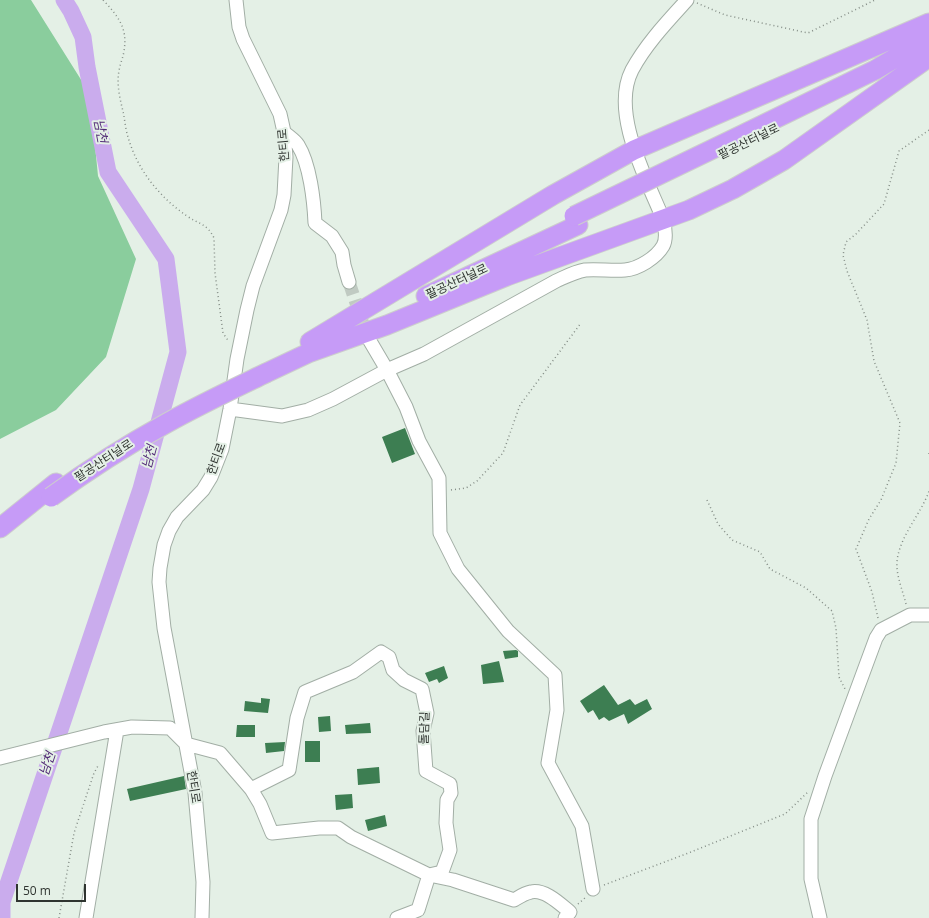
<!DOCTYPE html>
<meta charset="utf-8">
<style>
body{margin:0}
#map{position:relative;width:929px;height:918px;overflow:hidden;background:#e4f0e6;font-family:"Open Sans",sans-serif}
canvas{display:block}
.scale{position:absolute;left:16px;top:884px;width:70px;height:18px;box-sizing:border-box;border:2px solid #2f3430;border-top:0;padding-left:5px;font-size:12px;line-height:14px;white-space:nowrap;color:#2f3430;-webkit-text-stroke:3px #e4f0e6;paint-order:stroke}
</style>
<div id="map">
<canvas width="929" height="918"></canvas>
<div class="scale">50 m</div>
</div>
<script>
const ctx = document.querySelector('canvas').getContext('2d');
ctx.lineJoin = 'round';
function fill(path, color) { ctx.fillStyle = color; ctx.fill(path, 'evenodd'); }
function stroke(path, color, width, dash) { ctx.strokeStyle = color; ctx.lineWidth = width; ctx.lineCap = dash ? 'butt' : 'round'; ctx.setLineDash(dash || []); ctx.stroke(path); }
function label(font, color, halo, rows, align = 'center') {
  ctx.font = font + ' "Open Sans","Noto Sans KR",sans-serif'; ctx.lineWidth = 4; ctx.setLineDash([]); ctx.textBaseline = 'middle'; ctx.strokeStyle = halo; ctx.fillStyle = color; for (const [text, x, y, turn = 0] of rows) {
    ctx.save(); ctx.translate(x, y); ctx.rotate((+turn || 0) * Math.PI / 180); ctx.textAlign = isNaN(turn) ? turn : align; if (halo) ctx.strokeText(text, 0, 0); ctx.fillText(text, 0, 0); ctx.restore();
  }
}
const forest = new Path2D(`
 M0,0h31l59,94 8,82 38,83 -30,98 -50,53 -56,29z`);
const river = new Path2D(`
 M2,918v-16l139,-413 37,-137 -12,-93 -58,-87 -21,-105 -4,-30 -12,-26 -7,-11`);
const building = new Path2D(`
 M405,428l10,26 -23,9 -10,-26z
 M516,650l2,1v6l-13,2 -2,-8z
 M499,661l5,21 -21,2 -2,-19z
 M444,666l4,12 -9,5 -2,-4 -8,3 -4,-9z
 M604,685l14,20 12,-6 5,6 12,-6 5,10 -24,15 -4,-10 -15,7 -5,-4 -5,3 -6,-10 -5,3 -8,-12z
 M261,698l9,1 -2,14 -24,-2 1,-10 16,2z
 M330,716l1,15 -12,1 -1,-15z
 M370,723l1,10 -25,1 -1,-9z
 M237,725h18v12h-19z
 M305,741h15v21h-15z
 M285,742l-1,9 -18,2 -1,-10z
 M379,767l1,16 -22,2 -1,-16z
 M184,776l2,13 -56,12 -3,-12z
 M352,794l1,14 -17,2 -1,-15z
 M385,815l2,11 -19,5 -3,-11z`);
const minorTunnel = new Path2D(`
 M349,282l18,54`);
const path = new Path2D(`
 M103,0c15,16 25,28 21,51 -1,7 -4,13 -5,20 -3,15 2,31 5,45 1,7 2,15 4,21 9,32 31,60 59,79 11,8 20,7 27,22l1,35 8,60 4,6 3,2
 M697,3l28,12 83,18 67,-33
 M929,453v1
 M451,490l15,-2 11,-7 26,-28 17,-48 61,-82
 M707,500l11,24 14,16 28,12 10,17 36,19 26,23 4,17 3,49 6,12
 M906,604c-3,-12 -8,-24 -9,-36 -2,-27 24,-53 32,-77
 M878,618l-6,-26 -16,-43 13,-30 12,-19 15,-37 4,-40 -26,-62 -7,-41 -20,-49 -4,-16 3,-13 10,-8 28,-30 15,-53 30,-21
 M604,885l87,-33 94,-38 23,-22
 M578,904l8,-7
 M59,918l15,-85 20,-60 5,-9`);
const minor = new Path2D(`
 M284,132c4,4 11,8 14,13 12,19 16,56 17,78l17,13 10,16 2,13 5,17
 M367,336l20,34 19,37 13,34 20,37 1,55 18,36 50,62 47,44 2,35 -9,53 34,63 11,63
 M230,409l52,7 26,-6 25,-11 54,-29 37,-16 132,-73c9,-4 18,-9 29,-11 13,-1 27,1 40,0 13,-1 31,-12 38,-24 4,-7 2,-19 0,-27 -16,-40 -53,-106 -31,-149 14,-26 35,-48 55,-70
 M0,758l104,-26 28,-5 38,1 16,16 34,9 31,36 9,15 12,29 47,-5h19l13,9 78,38 24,5 61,20c5,-3 11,-7 17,-8 14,-3 29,12 39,20l-5,6
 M251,789l38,-19 8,-52 8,-26 48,-20 28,-20 8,5 4,13 11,10 18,9 5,24 -4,18 3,40 24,13 1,9 -4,7 -1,23 4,27 -8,22 -13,3 -11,35 -21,8
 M86,918l31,-188
 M202,918l1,-36 -8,-89 -31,-165 -5,-46 1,-14 4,-23 5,-14 8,-14 26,-27 8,-13 11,-28 8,-40 7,-50 10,-49 6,-24 28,-76 3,-15 2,-38 -2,-25 -4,-18 -37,-75 -4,-12 -3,-27
 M820,918l-9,-39v-60l14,-43 51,-138 5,-8 29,-15h19`);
const highway = new Path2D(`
 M748,132l127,-62 54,-32
 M426,296l152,-71
 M310,342l243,-147 81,-45 295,-127
 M308,353l79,-28 120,-49 182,-66 44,-21 51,-29 145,-103
 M266,373l53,-25
 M0,528l56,-45`);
const highwayBridge = new Path2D(`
 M574,216l174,-84
 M51,497c37,-27 76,-52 116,-74 32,-18 66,-34 99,-50`);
const streetNames = [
 ["팔공산터널로",749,142,-26],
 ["한티로",284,145,-95],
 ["팔공산터널로",457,282,-25],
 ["한티로",217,459,-70],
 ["팔공산터널로",104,461,-33],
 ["돌담길",425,728,-88],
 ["한티로",193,787,81]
];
const waterNames = [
 ["남천",100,131,79],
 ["남천",150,457,-75],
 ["남천",48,764,-71]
];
fill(forest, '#8acd9d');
stroke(river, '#caaced', 17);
fill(building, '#3d7e52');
stroke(minorTunnel, '#c0cac2', 13, [13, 6]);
stroke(minor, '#a2aea5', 15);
stroke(highway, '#cdcecd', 21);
stroke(path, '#858e87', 1.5, [1, 3]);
stroke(minor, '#fff', 13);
stroke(highway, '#c69bf7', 19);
stroke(highwayBridge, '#cdcecd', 21, []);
stroke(highwayBridge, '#c69bf7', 19);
label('12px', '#2f3430', '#e4f0e6', streetNames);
label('italic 13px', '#512a76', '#e4f0e6', waterNames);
</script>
